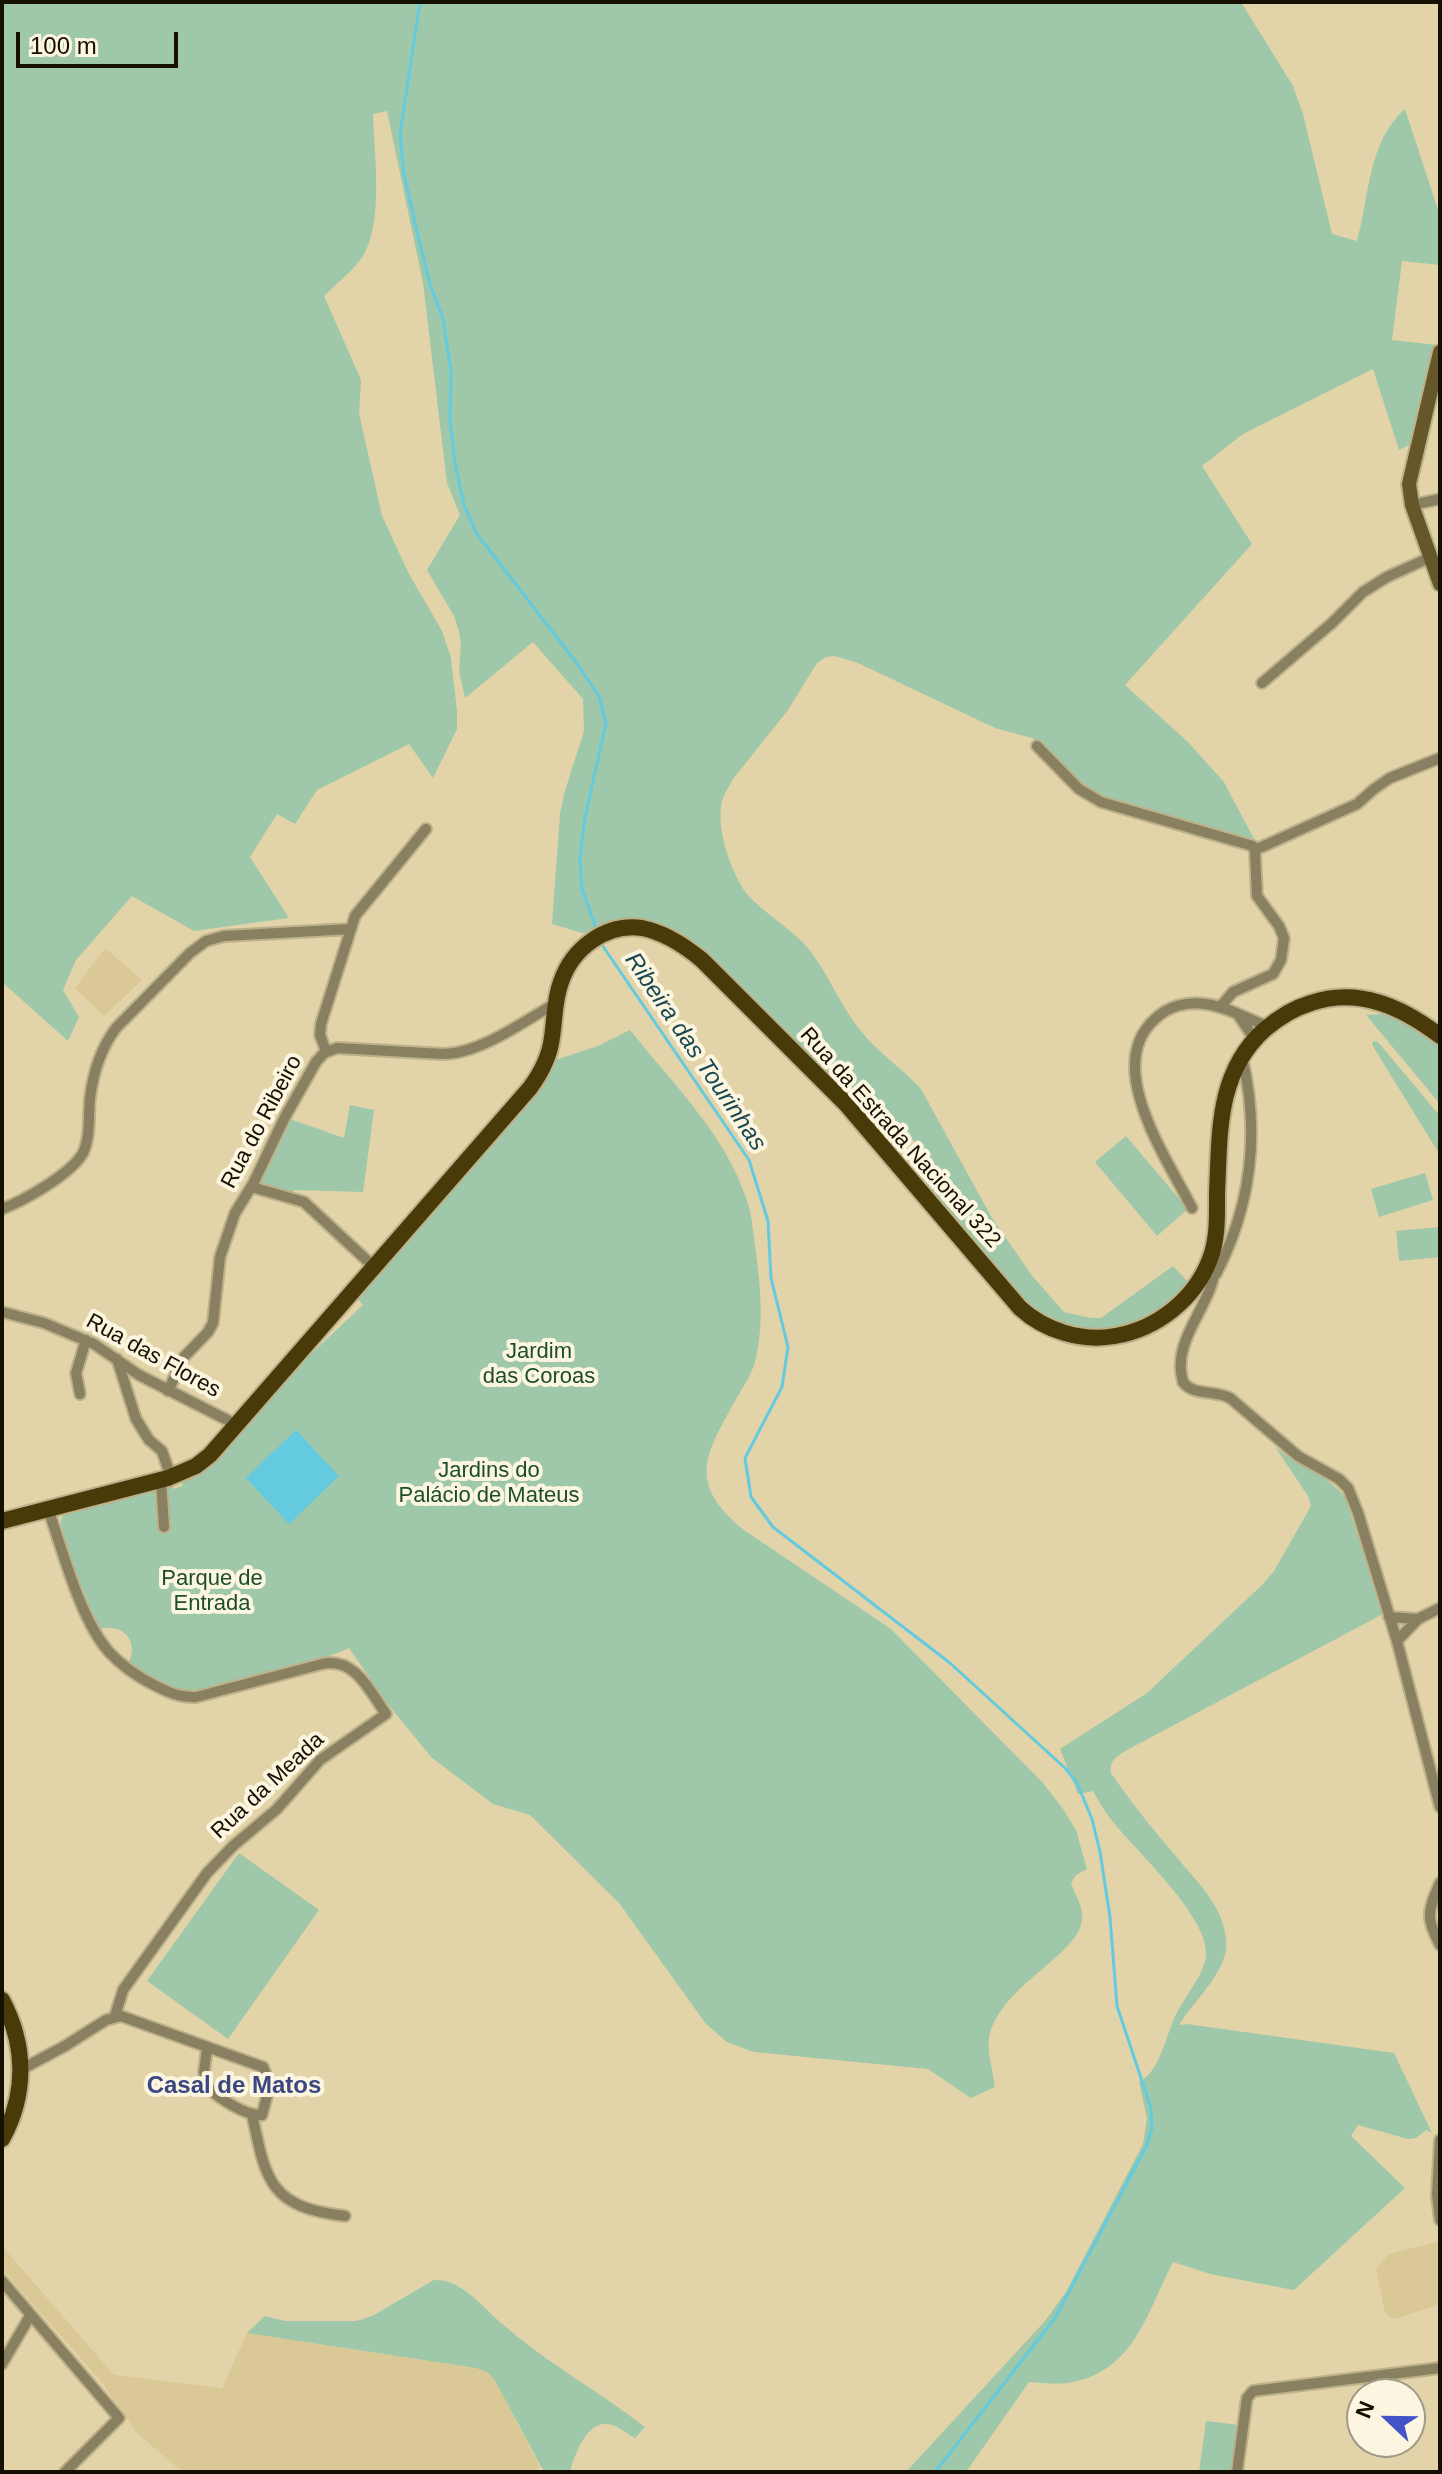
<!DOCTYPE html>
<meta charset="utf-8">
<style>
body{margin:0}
#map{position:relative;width:1442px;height:2474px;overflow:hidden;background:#e2d4a8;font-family:Helvetica,sans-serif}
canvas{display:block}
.frame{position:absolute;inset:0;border:4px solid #151002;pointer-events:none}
.north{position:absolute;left:1346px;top:2378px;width:80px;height:80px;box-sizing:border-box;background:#fcf5df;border:2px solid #a09987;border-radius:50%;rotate:292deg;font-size:22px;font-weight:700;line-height:32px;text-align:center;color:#151002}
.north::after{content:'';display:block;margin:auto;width:28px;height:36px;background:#4352c6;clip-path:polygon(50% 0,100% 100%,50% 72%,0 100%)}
.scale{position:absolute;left:16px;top:32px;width:162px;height:36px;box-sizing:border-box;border:4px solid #151002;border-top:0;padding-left:10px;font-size:24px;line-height:28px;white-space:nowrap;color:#151002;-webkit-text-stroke:6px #fcf5df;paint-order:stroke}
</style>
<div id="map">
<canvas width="1442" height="2474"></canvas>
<div class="frame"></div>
<div class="north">N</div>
<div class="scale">100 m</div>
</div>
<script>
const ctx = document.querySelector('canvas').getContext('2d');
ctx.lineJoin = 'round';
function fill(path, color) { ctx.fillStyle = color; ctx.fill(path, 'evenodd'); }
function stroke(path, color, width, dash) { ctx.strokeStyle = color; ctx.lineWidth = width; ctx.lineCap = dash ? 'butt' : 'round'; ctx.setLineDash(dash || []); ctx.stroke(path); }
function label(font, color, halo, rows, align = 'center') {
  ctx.font = font + ' Helvetica,sans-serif'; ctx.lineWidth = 8; ctx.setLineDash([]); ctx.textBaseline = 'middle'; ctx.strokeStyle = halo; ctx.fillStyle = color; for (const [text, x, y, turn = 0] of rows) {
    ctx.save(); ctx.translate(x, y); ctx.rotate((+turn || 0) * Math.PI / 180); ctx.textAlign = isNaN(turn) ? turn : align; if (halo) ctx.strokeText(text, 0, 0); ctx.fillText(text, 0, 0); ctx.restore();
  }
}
const built = new Path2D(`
 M105,948l37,32 -38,36 -29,-28z
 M1440,2241v63l-45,15 -6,-2 -4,-5 -9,-43 13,-15z
 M2,2246l112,129 108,13 25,-55 229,35 11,4 7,7 46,88 -8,5h-350l-46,-40 -33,-48 -101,-115z`);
const green = new Path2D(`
 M2,2h1239l52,84 10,28 29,120 25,7c13,-46 10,-98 48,-132l35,107v49l-38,-4 -10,79 45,5 -26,99 -12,6 -26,-81 -130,65 -41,32 50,78 -127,141 63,57 36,40 30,57 -151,-41 -15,-10 -41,-39 -15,-11 -37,-10 -137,-65 -23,-7 -9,1 -9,6 -29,47 -55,69c-5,9 -11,18 -12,28 -4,24 11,68 26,87 18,20 42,33 60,53 21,25 32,57 53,83 17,22 42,38 61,59l71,129 41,59 31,35 27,6h10l72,-52 16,17c-43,51 -107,65 -163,22 -12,-9 -22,-25 -32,-37 -24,-28 -47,-56 -71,-84l1,-30c-18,-22 -25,-40 -57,-37l-82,-86 -74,-70 -43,-31 -79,5 -37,-11 8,-110 4,-20 20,-63 -1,-32 -50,-57 -68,56 -6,-27 2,-26 -2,-14 -5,-15 -27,-46 33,-55 -13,-32 -24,-200 -36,-172 -14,3c1,40 11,107 -10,142 -10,15 -26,27 -39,40l37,84 -2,33 23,103 27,58 33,57 9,27 6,53v18l-24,49 -24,-34 -92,46 -22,34 -18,-10 -27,43 39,61 -95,13 -62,-35 -56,64 -13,30 16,27 -11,24 -66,-59z
 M1382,1014l15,4 43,27v59l-74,-89z
 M630,1030c44,55 102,111 120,181 3,14 4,29 6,42 5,38 8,72 -1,109 -3,11 -10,22 -16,32 -32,58 -55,87 5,136l147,99 152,154 20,26 13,21 11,39 -11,6 -5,8c4,12 12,22 11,35 -1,37 -83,67 -93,120 -2,15 4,33 6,49l-24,11 -43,-29 -174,-17 -27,-10 -21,-18 -87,-121 -89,-88 -37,-11 -62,-47 -44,-54 -38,-55 -19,8 -119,34c-34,5 -56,-9 -82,-28 10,-22 -7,-39 -30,-33l-27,-66 -11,-38v-6l5,-7 105,-27 3,4 8,-3 1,-5c50,-31 82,-80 122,-121 19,-19 39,-37 58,-55l-6,-7 177,-200 21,-38 43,-14z
 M1374,1041l4,1 62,74v39l-66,-107 -2,-4z
 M350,1105l24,5 -11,82 -68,-2 -5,4 -35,-8 32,-68 57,20z
 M1126,1136l62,73 -31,27 -62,-74z
 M1425,1173l8,27 -54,17 -8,-28z
 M1440,1227v30l-41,4 -3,-30z
 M1275,1447c22,18 52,28 70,50l38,117 -256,136c-10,6 -18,11 -16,23 21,31 45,60 69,88 14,17 31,34 40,55 5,12 9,30 4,42 -9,25 -31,45 -45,67l8,-1 207,29 38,80 -6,-3 -10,8 -8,1 -50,-14 -7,11 54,52 -111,102 -84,-16 -37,-12c-25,48 -38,108 -100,120 -14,3 -29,1 -44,0l-63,90h-60l139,-151 21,-29 77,-148 4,-26 -8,-36c19,-9 26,-41 34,-61 8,-20 31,-45 33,-65 4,-38 -70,-105 -93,-134 -8,-10 -14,-20 -20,-31l-15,3 -18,-45 87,-56 115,-108 12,-14 37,-65 -3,-10z
 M239,1853l80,57 -91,129 -81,-58z
 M434,2280c26,-2 48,26 66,42 45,40 97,68 145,105l-10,11c-9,-5 -19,-14 -29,-14 -20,-1 -32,32 -36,48h-26l-50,-93 -7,-7 -11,-4 -229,-35 18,-17 20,5h71l16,-5z
 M1206,2421l33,4 -6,47h-34z`);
const water = new Path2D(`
 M296,1430l43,46 -50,48 -43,-46z`);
const stream = new Path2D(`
 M420,2l-20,132 4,40 13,58 13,52 13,35 8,52 -1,50 5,42 9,42 13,29 98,127 24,35 7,27 -21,95 -5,40 2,31 15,42
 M600,942l149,218 19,61 3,57 17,69 -6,40 -37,71 6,39 22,30 177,136 116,106 11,14 15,36 8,33 10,65 7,89 34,102 1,20 -5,17 -92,173 -120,154`);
const street = new Path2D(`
 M1412,505l28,-6
 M1262,683l70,-60 31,-31 24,-15 42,-19
 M1037,746l42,43 22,13 152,44 2,6 2,44 22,30 5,12 -3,22 -8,14 -40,18 -13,15
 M1255,850l102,-46 17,-15 16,-11 50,-20
 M1239,1016l16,24
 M326,1051l-6,-16 1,-11 34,-108 71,-87
 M252,1187l52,15 70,65
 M1192,1208c-24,-48 -90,-142 -37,-189 13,-13 33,-18 51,-15 21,3 42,15 63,23
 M2,1209c23,-9 69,-35 81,-56 8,-17 5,-38 7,-55 3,-24 11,-50 26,-70l74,-75 16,-12 18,-5 127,-7
 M1214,1256c8,43 -45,79 -31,126 10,14 32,8 47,16l68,58 41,23 9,9 10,25 39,128 43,166
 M1216,1274c35,-68 44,-142 26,-217
 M2,1312l42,11 50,21 45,31 98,50
 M117,1359l19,60 13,21 13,11 9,26
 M168,1391l16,-34 24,-25 5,-9 7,-66 15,-44 18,-29 32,-67 31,-55 8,-9 13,-5 106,6c37,0 81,-33 113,-51
 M80,1394l-4,-21 10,-33
 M161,1480l3,47
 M48,1509c15,42 32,110 61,143 13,14 29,25 45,33 14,7 26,13 42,12l126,-33c33,-7 47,26 64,50l-66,46 -43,49 -44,37 -26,27 -84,117 -8,26
 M1389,1617l29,2
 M1397,1641l21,-22 22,-11
 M1440,1883c-12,28 -15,34 0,62
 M22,2069l43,-23 41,-26 15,-4 142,51 7,17 -8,31c-17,1 -43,-17 -55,-28l-3,-15 3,-24
 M252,2114c14,67 17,93 93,102
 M1440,2140l-3,55 3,25
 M2,2281l117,137 -54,54
 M2,2364l28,-48
 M1237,2472l10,-74 6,-7 187,-23`);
const secondary = new Path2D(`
 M1440,352l-31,132 3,21 28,79`);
const primary = new Path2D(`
 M2,1521l166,-43 28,-12 14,-11 320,-367c11,-15 20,-32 22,-51 3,-18 2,-37 9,-55 11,-33 44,-59 81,-54 21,4 43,18 60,32l144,144 174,204c25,23 62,34 95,28 42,-7 80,-37 95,-77 8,-20 7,-44 7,-66 3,-59 -1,-119 47,-163 14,-12 30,-22 47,-27 48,-16 91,4 129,33
 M2,2000c24,45 25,94 0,139`);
const streetNames = [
 ["Rua do Ribeiro",262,1122,-62],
 ["Rua da Estrada Nacional 322",900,1138,48],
 ["Rua das Flores",153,1356,29],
 ["Rua da Meada",268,1786,-43]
];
const parkNames = [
 ["Jardim",539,1352],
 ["das Coroas",539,1377],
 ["Jardins do",489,1471],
 ["Palácio de Mateus",489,1496],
 ["Parque de",212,1579],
 ["Entrada",212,1604]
];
const waterNames = [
 ["Ribeira das Tourinhas",695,1052,56]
];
const neighbourhoodNames = [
 ["Casal de Matos",234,2086]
];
fill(built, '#dac996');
fill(green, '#9ec8a9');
fill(water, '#64cadf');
stroke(stream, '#64cadf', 3);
stroke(street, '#bdb18a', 14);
stroke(secondary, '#bdb18a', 18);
stroke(primary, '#bdb18a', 20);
stroke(street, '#898062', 10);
stroke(secondary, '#655729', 14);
stroke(primary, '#493b09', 16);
label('22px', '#151002', '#fcf5df', streetNames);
label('22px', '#1c4e2d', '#fcf5df', parkNames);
label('italic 24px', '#1a4851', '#fcf5df', waterNames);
label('bold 24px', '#3a4782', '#fcf5df', neighbourhoodNames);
</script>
